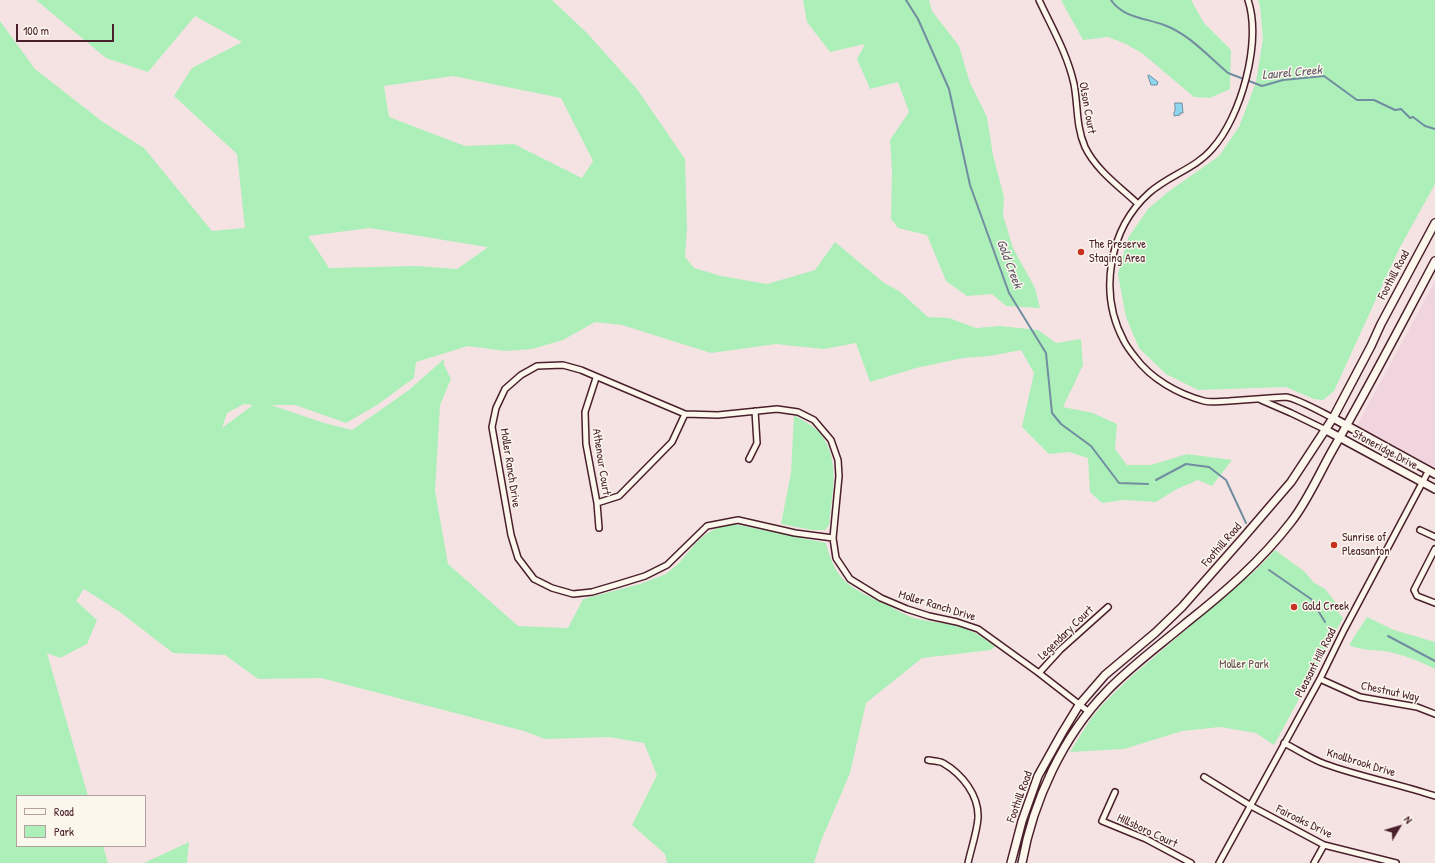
<!DOCTYPE html>
<style>
body{margin:0}
#map{position:relative;width:1435px;height:863px;overflow:hidden;background:#f5e3e4;font-family:"Patrick Hand",sans-serif}
canvas{display:block}
.legend{position:absolute;left:16px;top:795px;width:130px;height:52px;box-sizing:border-box;background:#fbf7ec;border:1px solid #b4a19f;margin:0;padding:5px 7px;list-style:none;font-size:12px;color:#4a1f2b}
.legend li{display:flex;align-items:center;gap:8px;height:20px}
.legend b{width:20px;border:1px solid #b4a19f}
.north{position:absolute;left:1379px;top:807px;width:40px;height:40px;-webkit-text-stroke:3px #fbf7ec;paint-order:stroke;rotate:52deg;font-size:11px;font-weight:700;line-height:16px;text-align:center;color:#4a1f2b}
.north::after{content:'';display:block;margin:auto;width:14px;height:18px;background:#4a1f2b;clip-path:polygon(50% 0,100% 100%,50% 72%,0 100%)}
.scale{position:absolute;left:16px;top:24px;width:98px;height:18px;box-sizing:border-box;border:2px solid #4a1f2b;border-top:0;padding-left:5px;font-size:12px;line-height:14px;white-space:nowrap;color:#4a1f2b;-webkit-text-stroke:3px #fbf7ec;paint-order:stroke}
</style>
<div id="map">
<canvas width="1435" height="863"></canvas>
<ul class="legend">
<li><b style="height:5px;background:#fbf7ec"></b>Road</li>
<li><b style="height:11px;background:#acefb9"></b>Park</li>
</ul>
<div class="north">N</div>
<div class="scale">100 m</div>
</div>
<script>
const ctx = document.querySelector('canvas').getContext('2d');
ctx.lineJoin = 'round';
function fill(path, color) { ctx.fillStyle = color; ctx.fill(path, 'evenodd'); }
function stroke(path, color, width, dash) { ctx.strokeStyle = color; ctx.lineWidth = width; ctx.lineCap = dash ? 'butt' : 'round'; ctx.setLineDash(dash || []); ctx.stroke(path); }
function label(font, color, halo, rows, align = 'center') {
  ctx.font = font + ' "Patrick Hand",sans-serif'; ctx.lineWidth = 3; ctx.setLineDash([]); ctx.textBaseline = 'middle'; ctx.strokeStyle = halo; ctx.fillStyle = color; for (const [text, x, y, turn = 0] of rows) {
    ctx.save(); ctx.translate(x, y); ctx.rotate((+turn || 0) * Math.PI / 180); ctx.textAlign = isNaN(turn) ? turn : align; if (halo) ctx.strokeText(text, 0, 0); ctx.fillText(text, 0, 0); ctx.restore();
  }
}
const built = new Path2D(`
 M1435,281v187l-79,-41z`);
const green = new Path2D(`
 M36,0h516l35,33 50,56 48,70 2,69 -2,29 9,11 27,8 46,8 48,-14 20,-28 49,41 15,8 29,26 21,1 27,10 24,-2 38,4 18,13 25,-4 2,26 -20,42 30,6 24,11 -2,25 12,16h24l36,-11 45,6 -20,26 -14,-6 -21,9 -21,13 -32,-2 -22,3 -12,-11 -2,-34 -19,-6 -20,2 -27,-27 12,-54 -13,-23 -31,6 -27,2 -47,10 -46,14 -14,-39 -32,6 -48,-5 -65,9 -89,-28 -27,-3 -32,18 -31,9 -27,2 -37,-5 -52,16 -2,16 -37,27 -31,18 -51,-18h-24l53,18 28,7 57,-40 35,-31v6l7,14 -11,26 -5,86 13,73 70,62 50,2 15,-29 57,-15 26,-10 13,-11 17,-20 10,-9 11,-6 17,-4 92,19c10,41 26,45 61,62 10,5 21,12 31,14 16,4 33,4 48,10 11,4 20,11 29,17l-4,4 -69,8 -56,45 -16,70 -29,68 -7,22h-147l-2,-9 -33,-29 25,-50 -13,-32 -35,-6 -64,2 -21,-8 -203,-53 -63,1 -33,-24 -52,-2 -53,-41 -36,-23 -8,12 21,19 -10,24 -27,14 -13,-5 41,143h-71v50h86l5,17h-108v-842l35,48 68,53 41,26 68,83 33,-3 -8,-74 -63,-58 18,-28 50,-26 -47,-26 -47,56 -42,-14zM453,76l108,22 32,63 -11,17 -68,-34 -49,2 -76,-29 -5,-31zM370,228l117,19v1l-30,21 -41,-3 -87,2 -21,-32zM244,404l9,1 -31,23 5,-15z
 M803,0h126l3,11 27,35 11,37 17,34 6,38 11,42 -1,18 10,33 22,40 5,20 -34,-2 -14,-12 -25,2 -21,-15 -19,-46 -29,-7 -7,-9 1,-48 -2,-31 19,-28 -11,-30 -28,7 -13,-30 8,-15 -35,8 -23,-30z
 M1061,0h130l13,23 27,27 -1,39 -20,9 -16,-1 -51,-43 -17,-10 -18,-7 -25,3z
 M1258,0h177v184l-36,65 -65,142 -11,9 -9,-1 -28,-12 -88,3 -32,-16 -27,-26 -13,-31 -8,-43 10,-36 20,-29 20,-17 51,-36 20,-29 17,-45 7,-43 -3,-33z
 M794,415c8,5 16,9 23,15 25,25 15,64 12,95l-4,5h-13l-31,-6 10,-51z
 M1275,550l30,22 8,10 12,7 15,19 -2,4 5,6 -69,127 -18,-12 -36,-6 -38,4 -58,18 -54,3 20,-32 13,-16 30,-29 124,-106z
 M1367,617l27,13 41,12v27c-16,-8 -33,-15 -51,-18 -12,-1 -24,-1 -35,-6z
 M189,842l-2,21h-43z`);
const water = new Path2D(`
 M1149,75l9,7 -1,3h-6l-3,-9z
 M1175,103h7l1,10h-3v2l-6,1v-4l1,-1z`);
const stream = new Path2D(`
 M906,0l12,19 31,70 21,96 39,108 37,60 6,60 9,11 30,22 28,37 29,1
 M1111,0c12,18 35,18 53,25 25,9 44,31 64,48l34,13 21,-6 41,-4 33,24h17l21,10 6,-1 9,9 3,-1 12,9 10,3
 M1156,480l30,-16 23,3 17,13 20,43
 M1269,570l42,29 14,23
 M1388,636l47,25`);
const street = new Path2D(`
 M1039,0c13,28 28,53 35,84 4,21 2,43 11,63 11,23 35,40 53,57
 M1248,0c14,42 -7,117 -36,149 -17,20 -43,26 -63,44 -40,36 -51,100 -25,148 3,6 7,11 11,16 16,22 43,37 69,44 7,2 17,0 25,0 14,-1 28,-2 41,-3 5,0 11,-1 16,-1 10,1 37,16 47,21
 M596,378l-11,34 1,32 11,59 2,25
 M1261,400l30,13 35,17
 M749,459l8,-16 -2,-32
 M597,503l22,-7 53,-54 13,-28
 M1420,530l15,7
 M833,538l-38,-5 -57,-13 -31,6 -40,39 -22,11 -26,8 -27,8 -19,2 -21,-6 -18,-9 -16,-21 -7,-23 -19,-108 4,-19 9,-19 16,-14 16,-9 26,-1 18,5 104,44 33,1 59,-6 21,3 16,8 17,20 7,20 1,16 -6,62 3,20 14,21 31,19 26,11 22,7 28,6 21,7 61,44 50,39
 M1435,549l-21,41 3,6 18,7
 M1039,673l21,-23 48,-43
 M1320,679l40,18 57,10 18,7
 M1284,743c14,7 27,16 41,21 36,13 74,20 110,32
 M928,760c5,1 11,1 15,3 19,11 36,32 35,55 -1,14 -7,31 -10,45
 M1204,777l47,29 73,39 72,18
 M1115,792l-13,29 44,18 45,24
 M1219,863l101,-184 24,-49 85,-160
 M1314,863l10,-18`);
const secondary = new Path2D(`
 M1333,418l102,56
 M1326,430l109,59
 M1011,863l11,-42 16,-45 24,-43 17,-28 26,-30 50,-42 27,-26 60,-68 49,-57 42,-64 38,-72 10,-22 54,-101
 M1022,863c11,-62 41,-127 85,-172 24,-25 53,-46 79,-68 38,-30 75,-62 105,-101 16,-20 28,-48 41,-71 36,-62 69,-126 103,-190`);
const markers = [
 [1081,252,4,"#c8321e"],
 [1334,545,4,"#c8321e"],
 [1294,607,4,"#c8321e"]
];
const streetNames = [
 ["Olson Court",1087,108,80],
 ["Foothill Road",1394,275,-62],
 ["Stoneridge Drive",1385,450,28],
 ["Athenour Court",601,462,81],
 ["Moller Ranch Drive",510,468,81],
 ["Foothill Road",1222,545,-49],
 ["Moller Ranch Drive",937,606,17],
 ["Legendary Court",1066,633,-44],
 ["Pleasant Hill Road",1316,663,-63],
 ["Chestnut Way",1390,692,12],
 ["Knollbrook Drive",1361,763,17],
 ["Foothill Road",1020,797,-70],
 ["Fairoaks Drive",1304,822,26],
 ["Hillsboro Court",1147,831,25]
];
const poiNames = [
 ["The Preserve",1089,245],
 ["Staging Area",1089,259],
 ["Sunrise of",1342,538],
 ["Pleasanton",1342,552],
 ["Gold Creek",1302,607]
];
const parkNames = [
 ["Moller Park",1244,665]
];
const waterNames = [
 ["Laurel Creek",1292,73,-5],
 ["Gold Creek",1009,264,69]
];
fill(built, '#f1d5de');
fill(green, '#acefb9');
fill(water, '#8dd7ee');
stroke(water, '#728da0', 1);
stroke(stream, '#728da0', 2);
stroke(street, '#4a1f2b', 8);
stroke(secondary, '#4a1f2b', 10);
stroke(street, '#fbf7ec', 5);
stroke(secondary, '#fbf7ec', 7);
for (const [x, y, r, color] of markers) { const dot = new Path2D(); dot.arc(x, y, r, 0, 2 * Math.PI); ctx.fillStyle = color; ctx.fill(dot); stroke(dot, '#fbf7ec', 1.5); }
label('12px', '#4a1f2b', '#fbf7ec', streetNames);
label('12px', '#4a1f2b', '#fbf7ec', poiNames, 'left');
label('12px', '#62534e', '#fbf7ec', parkNames);
label('italic 13px', '#5e5666', '#fbf7ec', waterNames);
</script>
